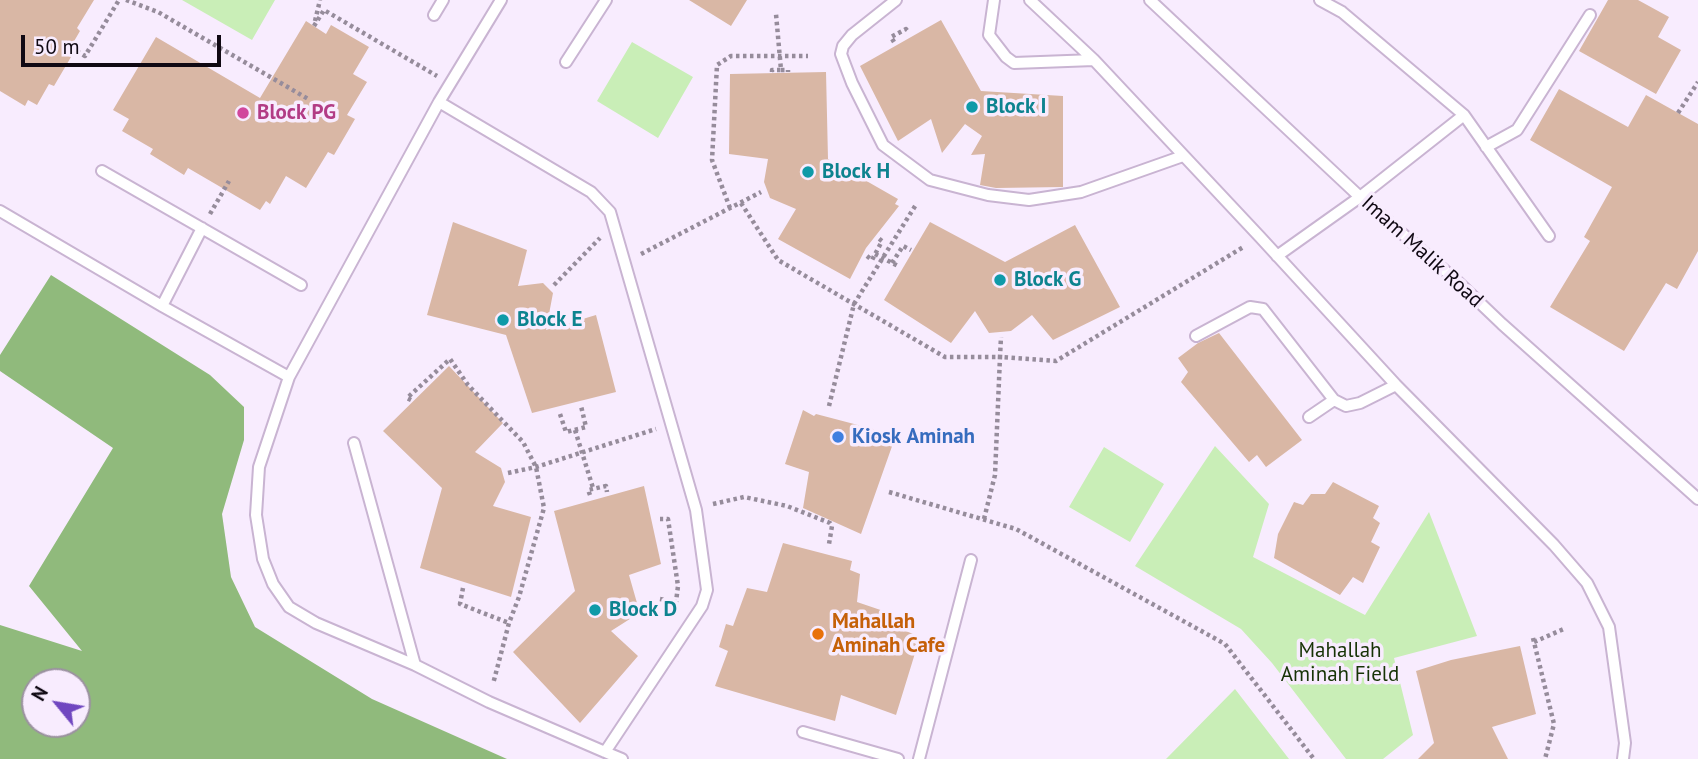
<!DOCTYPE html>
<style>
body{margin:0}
#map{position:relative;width:1698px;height:759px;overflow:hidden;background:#f8ecfe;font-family:"PT Sans",sans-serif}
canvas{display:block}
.north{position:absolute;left:21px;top:668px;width:70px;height:70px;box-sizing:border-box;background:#f8ecfe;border:2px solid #9b91a0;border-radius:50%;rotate:300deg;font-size:19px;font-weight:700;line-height:28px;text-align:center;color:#100913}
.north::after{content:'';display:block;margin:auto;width:24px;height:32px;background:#7047c0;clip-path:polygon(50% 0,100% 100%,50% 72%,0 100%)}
.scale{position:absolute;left:21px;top:35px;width:200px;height:32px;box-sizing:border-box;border:4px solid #100913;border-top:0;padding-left:9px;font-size:21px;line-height:24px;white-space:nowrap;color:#100913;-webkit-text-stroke:5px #f8ecfe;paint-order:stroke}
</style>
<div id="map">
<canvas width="1698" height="759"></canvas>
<div class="north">N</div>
<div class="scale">50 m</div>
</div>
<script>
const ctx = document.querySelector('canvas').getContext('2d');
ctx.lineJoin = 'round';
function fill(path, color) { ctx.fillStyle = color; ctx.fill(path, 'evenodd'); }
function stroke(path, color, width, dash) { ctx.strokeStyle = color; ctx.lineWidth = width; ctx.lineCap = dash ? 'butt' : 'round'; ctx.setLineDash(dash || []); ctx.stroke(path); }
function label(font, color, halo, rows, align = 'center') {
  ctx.font = font + ' "PT Sans",sans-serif'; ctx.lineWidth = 7; ctx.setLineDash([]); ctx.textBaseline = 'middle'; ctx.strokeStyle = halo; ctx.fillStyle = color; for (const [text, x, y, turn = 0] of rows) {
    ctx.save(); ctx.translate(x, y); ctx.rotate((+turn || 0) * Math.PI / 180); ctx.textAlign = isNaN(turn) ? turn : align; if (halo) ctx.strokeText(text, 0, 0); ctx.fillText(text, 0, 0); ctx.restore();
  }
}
const green = new Path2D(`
 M182,0h93l-23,40z
 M632,42l61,35 -35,61 -61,-37z
 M1215,446l54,58 -16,53 112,58 64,-103 48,124 -83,22 19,77 -30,24h-37l-74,-96 -31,-34 -106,-63z
 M1104,447l60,37 -34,58 -61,-35z
 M1235,689l54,70h-123z`);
const forest = new Path2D(`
 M51,275l159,100 34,32v33l-22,74 9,63 24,50 117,72 135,60h-507v-134l82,26 -53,-65 84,-138 -113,-77v-16zM77,682v42h-42v-42z`);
const building = new Path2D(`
 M0,0h94l-17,28 3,3 -14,24 5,2 -17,29 -5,-2 -12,21 -9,-5 -3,6 -25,-15z
 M689,0h58l-16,26z
 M1608,0h30l31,17 -11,20 23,13 -25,44 -77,-43z
 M941,20l40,71 82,5v91l-67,1 -16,-3 5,-31 -14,1 11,-19 -17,-12 -23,29 -11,-34 -33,22 -38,-75z
 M306,21l20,13 5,-9 38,22 -16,27 14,8 -20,33 8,4 -21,36 -6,-3 -22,36 -20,-12 -16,28 -4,-3 -6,9 -72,-42 -4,7 -34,-21 3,-5 -31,-18 7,-12 -16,-9 43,-73 104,61z
 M826,72l2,87 70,40 -3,5 4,2 -33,42 -16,31 -72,-40 18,-30 -26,-11 -6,-16 4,-23 -39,-5 1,-80z
 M1559,89l69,38 18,-32 52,29v127l-21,38 -11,-6 -42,68 -74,-44 40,-66 -6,-4 28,-50 -82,-47z
 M453,222l74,28 -9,36 25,-3 10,10 -7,37 50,-15 20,77 -84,21 -26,-78 -79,-20z
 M930,222l75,40 70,-37 45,82 -67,33 -21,-25 -21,16 -22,2 -14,-22 -24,32 -67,-43z
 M1219,333l83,107 -36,27 -9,-12 -8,7 -68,-80 7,-10 -10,-14 20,-15z
 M449,366l54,57 -28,29 26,16 4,14 -12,24 38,11 -20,80 -91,-29 22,-80 -59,-57z
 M803,410l11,6 2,-2 80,21 -35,99 -58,-26 6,-36 -24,-8z
 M1333,482l46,24 -6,12 7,5 -9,19 9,5 -17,36 -10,-6 -13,18 -66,-37 4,-24 16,-32 9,3 8,-11h14z
 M644,486l17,78 -32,11 8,28 -4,14 -22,14 27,25 -58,67 -67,-71 62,-61 -21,-80z
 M783,543l69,18 -2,9 10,4 -3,28 53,18 -4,11 14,6 -24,78 -55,-20 -6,26 -120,-35 13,-35 -9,-4 7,-23 7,2 14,-38 20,4z
 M1520,646l16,68 -44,13 16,32h-90l16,-16 -18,-72 35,-11z`);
const path = new Path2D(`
 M126,0l32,12 152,88
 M315,21l5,-21
 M314,26l10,-16 113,66
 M894,42l-3,-5 15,-8 3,4
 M71,47l14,9 34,-56
 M781,70h7v2
 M772,72v-2h9l-5,-56
 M1678,113l20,-31
 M741,203l37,57 167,97h55l1,-20
 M730,208l-18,-48 5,-95 14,-9h77
 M210,214l19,-33
 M641,254l120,-62
 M875,254l23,12
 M867,256l5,4 10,-19 -5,-4
 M892,263l11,-17 8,4
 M554,285l46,-47
 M411,400l-4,-2 43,-39 18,26 55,57 13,25 8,41 -25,89 -10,26 -16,61
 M829,406l25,-102 63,-101
 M560,414l6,18 20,-5 -5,-21
 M575,430l18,58
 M508,473l28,-6 120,-38
 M889,492l127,37 209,115 89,115
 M590,495l-2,-5 18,-4 1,6
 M713,504l31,-7 43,9 43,17 2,3 -3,18
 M984,519l11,-44 5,-118 56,4 189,-115
 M463,588l-3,16 49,19
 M660,599l16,3 2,-16 -10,-67h-8
 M1533,638l21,86 -9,35
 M1534,642l32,-14`);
const lane = new Path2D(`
 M896,0l-44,35 -9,11 -2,8 11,29 31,62 47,35 58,15 41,5 52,-8 102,-36
 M994,0l-5,35 17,22 8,6 80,-3
 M1030,0l64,60 166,177 136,148 158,160 33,38 22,44 16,116 -2,16
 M1150,0l210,197 98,85 44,42 196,175
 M434,15l9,-15
 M566,62l40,-62
 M439,102l152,90 19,20 86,298 11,80 -5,16 -97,146 17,7
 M1464,115l85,121
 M1486,147l31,-17 73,-115
 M102,171l199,114
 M0,211l162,95 127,71 150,-275 62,-102
 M1277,256l83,-59 104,-82 -122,-103 -22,-12
 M162,306l40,-78
 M1196,336l54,-29 13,2 71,91 12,6 14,-3 36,-18
 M289,377l-30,90 -3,48 7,44 10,25 16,23 27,16 99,42 74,37 116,50
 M1309,417l25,-17
 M354,443l61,222
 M803,732l95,27
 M919,759l52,-199`);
const markers = [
 [972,107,7,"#0f9aa8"],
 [243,113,7,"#d1479c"],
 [808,172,7,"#0f9aa8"],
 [1000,280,7,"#0f9aa8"],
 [503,320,7,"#0f9aa8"],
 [838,437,7,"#3f7fe0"],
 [595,610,7,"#0f9aa8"],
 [818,634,7,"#e8710a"]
];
const cultureNames = [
 ["Block I",986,107],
 ["Block H",822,172],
 ["Block G",1014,280],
 ["Block E",517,320],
 ["Block D",609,610]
];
const hotelNames = [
 ["Block PG",257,113]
];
const streetNames = [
 ["Imam Malik Road",1422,252,42]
];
const shopNames = [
 ["Kiosk Aminah",852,437]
];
const foodNames = [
 ["Mahallah",832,622],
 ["Aminah Cafe",832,646]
];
const parkNames = [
 ["Mahallah",1340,651],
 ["Aminah Field",1340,675]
];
fill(green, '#c9eeb7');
fill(forest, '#90ba7c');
fill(building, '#d9b7a5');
stroke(lane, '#c9b4d2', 14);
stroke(path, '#968c9b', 4.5, [3.5, 3.5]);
stroke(lane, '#fff', 10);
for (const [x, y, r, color] of markers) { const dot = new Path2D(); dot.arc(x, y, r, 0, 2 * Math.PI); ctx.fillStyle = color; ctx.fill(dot); stroke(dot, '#f8ecfe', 2.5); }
label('bold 21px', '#0d838f', '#f8ecfe', cultureNames, 'left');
label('bold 21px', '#b23c85', '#f8ecfe', hotelNames, 'left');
label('21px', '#100913', '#f8ecfe', streetNames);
label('bold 21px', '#366cbe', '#f8ecfe', shopNames, 'left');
label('bold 21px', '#c56008', '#f8ecfe', foodNames, 'left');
label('21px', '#173306', '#f8ecfe', parkNames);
</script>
